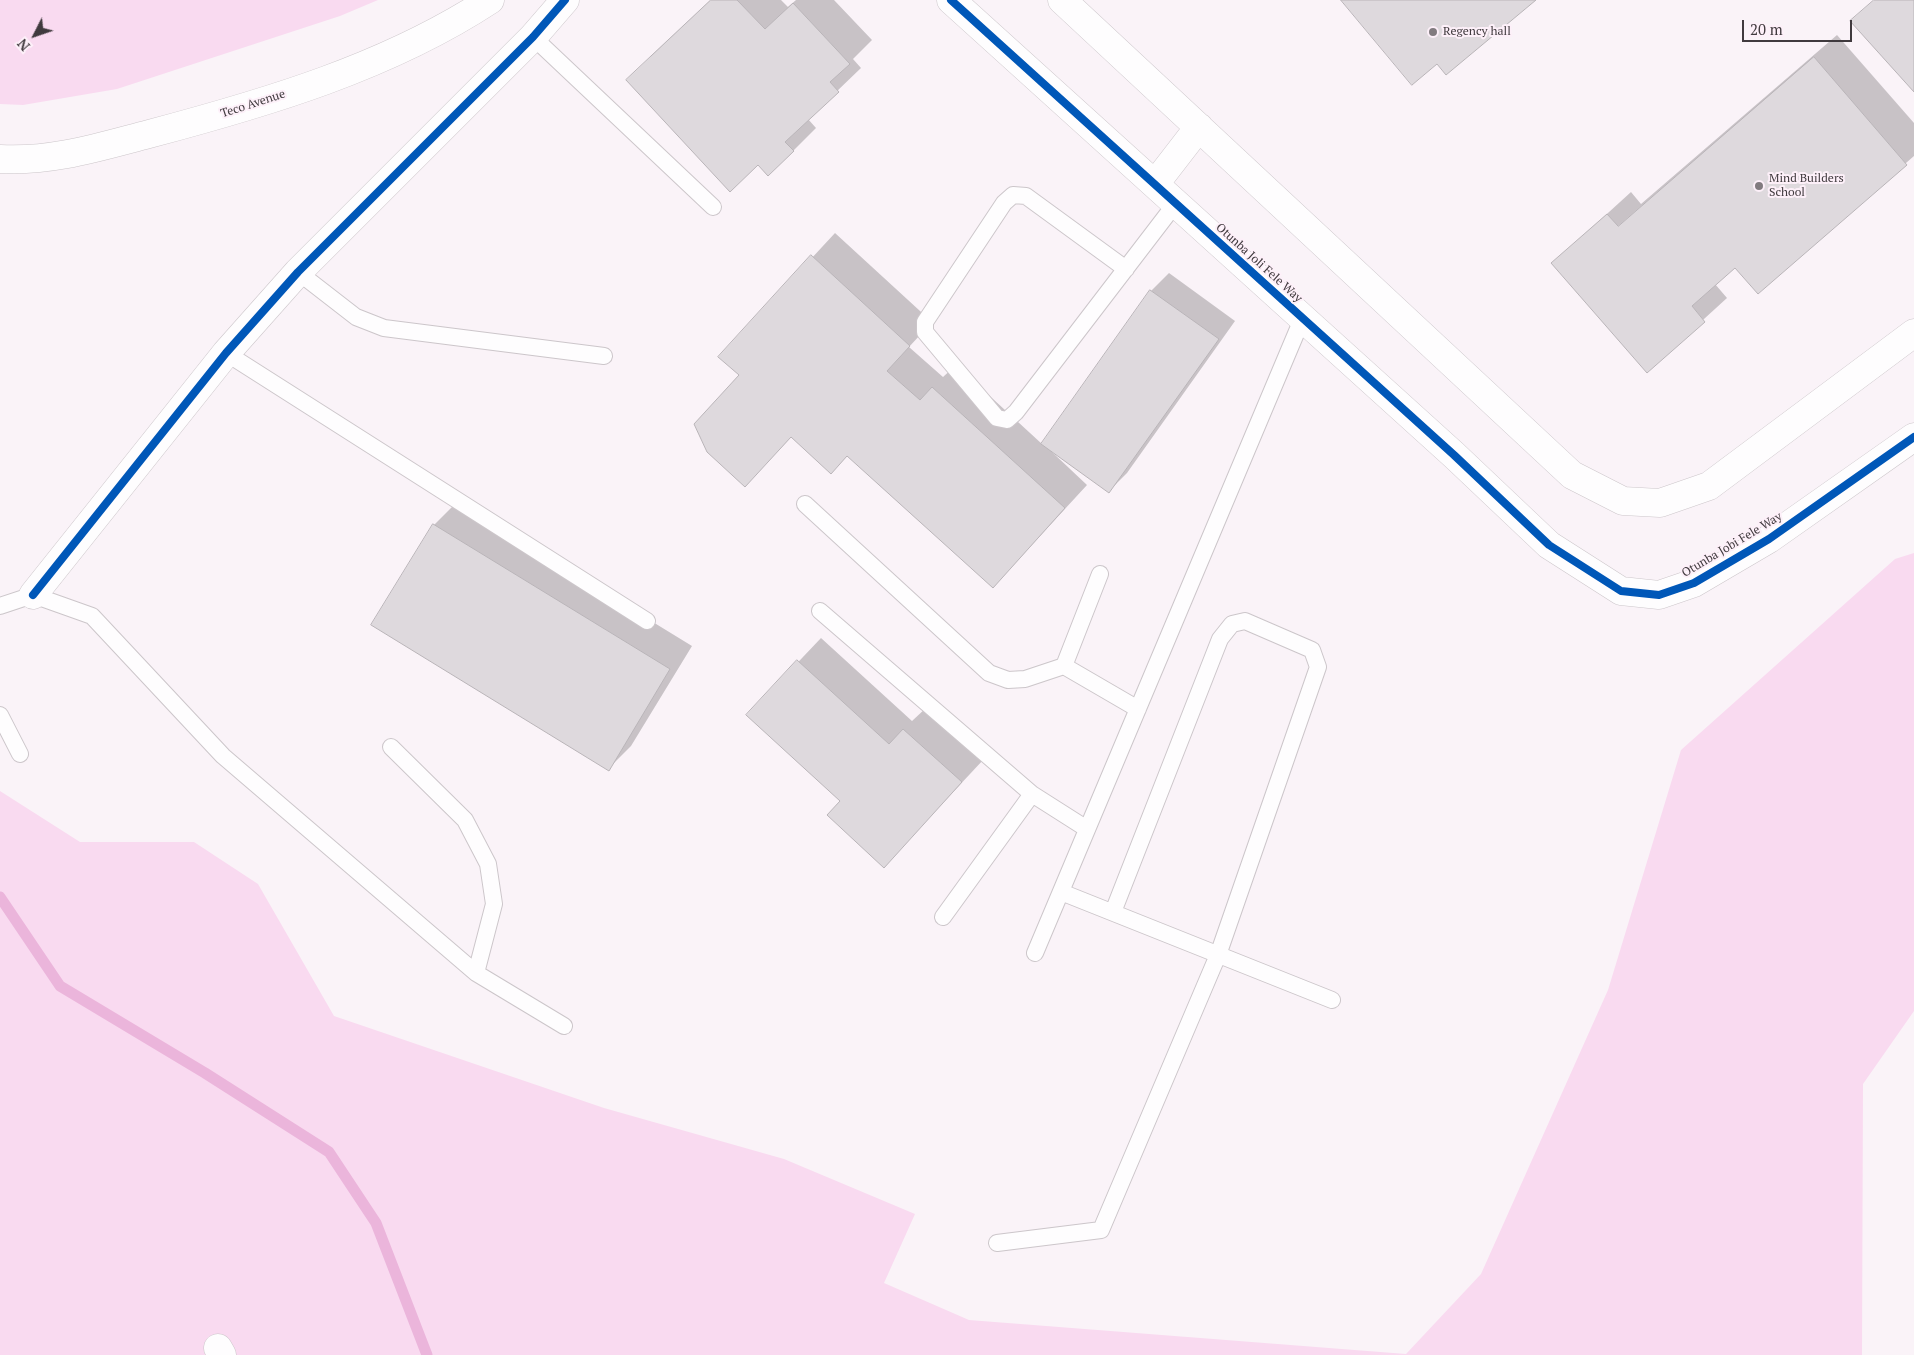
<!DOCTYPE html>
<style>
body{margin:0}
#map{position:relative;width:1914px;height:1355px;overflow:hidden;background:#faf3f8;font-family:"PT Serif",serif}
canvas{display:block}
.north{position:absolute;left:10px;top:10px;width:50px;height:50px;-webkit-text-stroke:4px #fdf0f9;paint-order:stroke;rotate:229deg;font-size:14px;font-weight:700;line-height:20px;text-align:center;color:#403a3e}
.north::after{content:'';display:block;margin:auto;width:18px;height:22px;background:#403a3e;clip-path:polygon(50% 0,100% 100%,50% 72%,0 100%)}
.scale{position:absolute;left:1742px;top:20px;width:110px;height:22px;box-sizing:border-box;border:2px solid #403a3e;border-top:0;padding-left:6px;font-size:15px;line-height:18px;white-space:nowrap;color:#403a3e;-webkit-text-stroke:4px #fdf0f9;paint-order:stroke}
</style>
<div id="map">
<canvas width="1914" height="1355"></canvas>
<div class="north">N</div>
<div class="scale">20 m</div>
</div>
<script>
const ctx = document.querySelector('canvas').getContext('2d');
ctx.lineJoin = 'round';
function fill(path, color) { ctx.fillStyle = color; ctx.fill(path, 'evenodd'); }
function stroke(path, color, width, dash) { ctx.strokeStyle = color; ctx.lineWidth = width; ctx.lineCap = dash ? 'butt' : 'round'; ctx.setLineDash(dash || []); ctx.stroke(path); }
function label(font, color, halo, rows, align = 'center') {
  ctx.font = font + ' "PT Serif",serif'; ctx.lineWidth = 4; ctx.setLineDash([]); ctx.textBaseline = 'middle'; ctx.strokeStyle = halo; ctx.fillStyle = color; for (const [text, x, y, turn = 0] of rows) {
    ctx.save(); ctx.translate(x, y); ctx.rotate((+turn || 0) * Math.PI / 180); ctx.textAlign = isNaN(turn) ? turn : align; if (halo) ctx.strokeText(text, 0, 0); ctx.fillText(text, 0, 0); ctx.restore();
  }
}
const green = new Path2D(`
 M0,0h378l-38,16 -223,73 -94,16 -23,-1z
 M1914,553v458l-51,73 -1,271h-1862v-564l80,51h114l64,42 76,132 270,92 180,51 131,55 -31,69 85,37 437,34 75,-80 127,-284 73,-240 214,-191z`);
const shadow = new Path2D(`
 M711,0h70l7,7 8,-7h38l38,40 -19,19 8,9 -53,51 8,9 -23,23 -143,-94z
 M1837,35l77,88v33l-156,136 -23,-25 -20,17 12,14 -80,73 -94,-108 78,-71 10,12z
 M835,233l97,89 -23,25 34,30 13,-12 86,79 109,-153 18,-18 66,48 -108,152 -18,18 -56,-40 -1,1 35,33 -94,102 -145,-132 -17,17 -39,-36 -47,49 -5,-110 -20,-18z
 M457,502l235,144 -61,100 -23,23 -174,-244z
 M821,638l91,83 15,-14 57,52 -100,107 -42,-65 -94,-86z`);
const stream = new Path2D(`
 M0,897l60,89 145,87 124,79 47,71 51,132`);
const building = new Path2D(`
 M711,0h26l28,29 28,-26 57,61 -20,18 9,10 -54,50 9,9 -26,25 -10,-11 -28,27 -104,-112z
 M1341,0h195l-90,75 -9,-11 -25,21z
 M1874,0h40v92l-64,-71z
 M1814,57l93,108 -149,129 -23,-26 -43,38 13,16 -58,51 -96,-110 56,-49 11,12z
 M811,255l99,91 -23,25 33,29 12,-13 133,121 -72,80 -146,-132 -16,18 -40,-37 -46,50 -38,-35 -13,-28 45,-49 -21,-18z
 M1150,290l69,49 -110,154 -68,-49z
 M433,524l237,145 -61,102 -238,-146z
 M797,660l92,84 14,-15 59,53 -78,86 -57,-53 13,-14 -94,-86z`);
const lane = new Path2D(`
 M533,37l180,170
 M1126,269l-100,-73 -13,-1 -9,8 -79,119v10l72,86 10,2 9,-8 160,-209
 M298,272l58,45 28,11 220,28
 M226,353l421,268
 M805,504l184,169 19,7 17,-1 39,-13 74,43
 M0,606l33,-11 59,21 131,140 253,217 88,53
 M820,611l212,183 55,35
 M1064,666l36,-92
 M0,715l20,39
 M391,747l74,73 23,44 6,40 -18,69
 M1061,892l271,108
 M943,917l89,-123
 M1035,953l268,-636
 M997,1243l104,-13 117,-275 100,-288 -6,-17 -67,-29 -13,3 -12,15 -107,273`);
const street = new Path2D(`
 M33,595l193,-242 72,-81 235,-235 32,-37
 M218,1348l4,7`);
const secondary = new Path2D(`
 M951,0l503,455 95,90 72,46 38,4 35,-12 75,-44 145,-102
 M1062,0l510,475 51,26 37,2 49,-17 205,-153
 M0,159c52,3 99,-12 149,-25 117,-31 239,-67 341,-134
 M1155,184l44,-57`);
const cycleway = new Path2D(`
 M951,0l503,455 95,90 72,46 38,4 35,-12 75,-44 145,-102
 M33,595l193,-242 72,-81 235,-235 32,-37`);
const markers = [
 [1433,32,5,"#817b7f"],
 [1759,186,5,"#817b7f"]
];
const poiNames = [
 ["Regency hall",1443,32],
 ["Mind Builders",1769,179],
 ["School",1769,193]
];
const streetNames = [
 ["Teco Avenue",253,104,-18],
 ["Otunba Joli Fele Way",1259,263,42],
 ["Otunba Jobi Fele Way",1732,545,-31]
];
fill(green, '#f9daf0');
fill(shadow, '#0003');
stroke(stream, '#ebb5db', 11);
fill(building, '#ded9dd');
stroke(building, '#b9b4b8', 1);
stroke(lane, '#ccc6ca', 18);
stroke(street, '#ccc6ca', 29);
stroke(secondary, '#ccc6ca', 29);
stroke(lane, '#fefdfe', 16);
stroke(street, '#fefdfe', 28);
stroke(secondary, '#fefdfe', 28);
stroke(cycleway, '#0057b8', 8);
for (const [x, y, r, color] of markers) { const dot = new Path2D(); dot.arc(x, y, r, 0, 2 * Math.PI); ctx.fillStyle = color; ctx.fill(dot); stroke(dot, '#fdf0f9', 2); }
label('12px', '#403a3e', '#fdf0f9', poiNames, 'left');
label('12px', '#403a3e', '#fdf0f9', streetNames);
</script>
